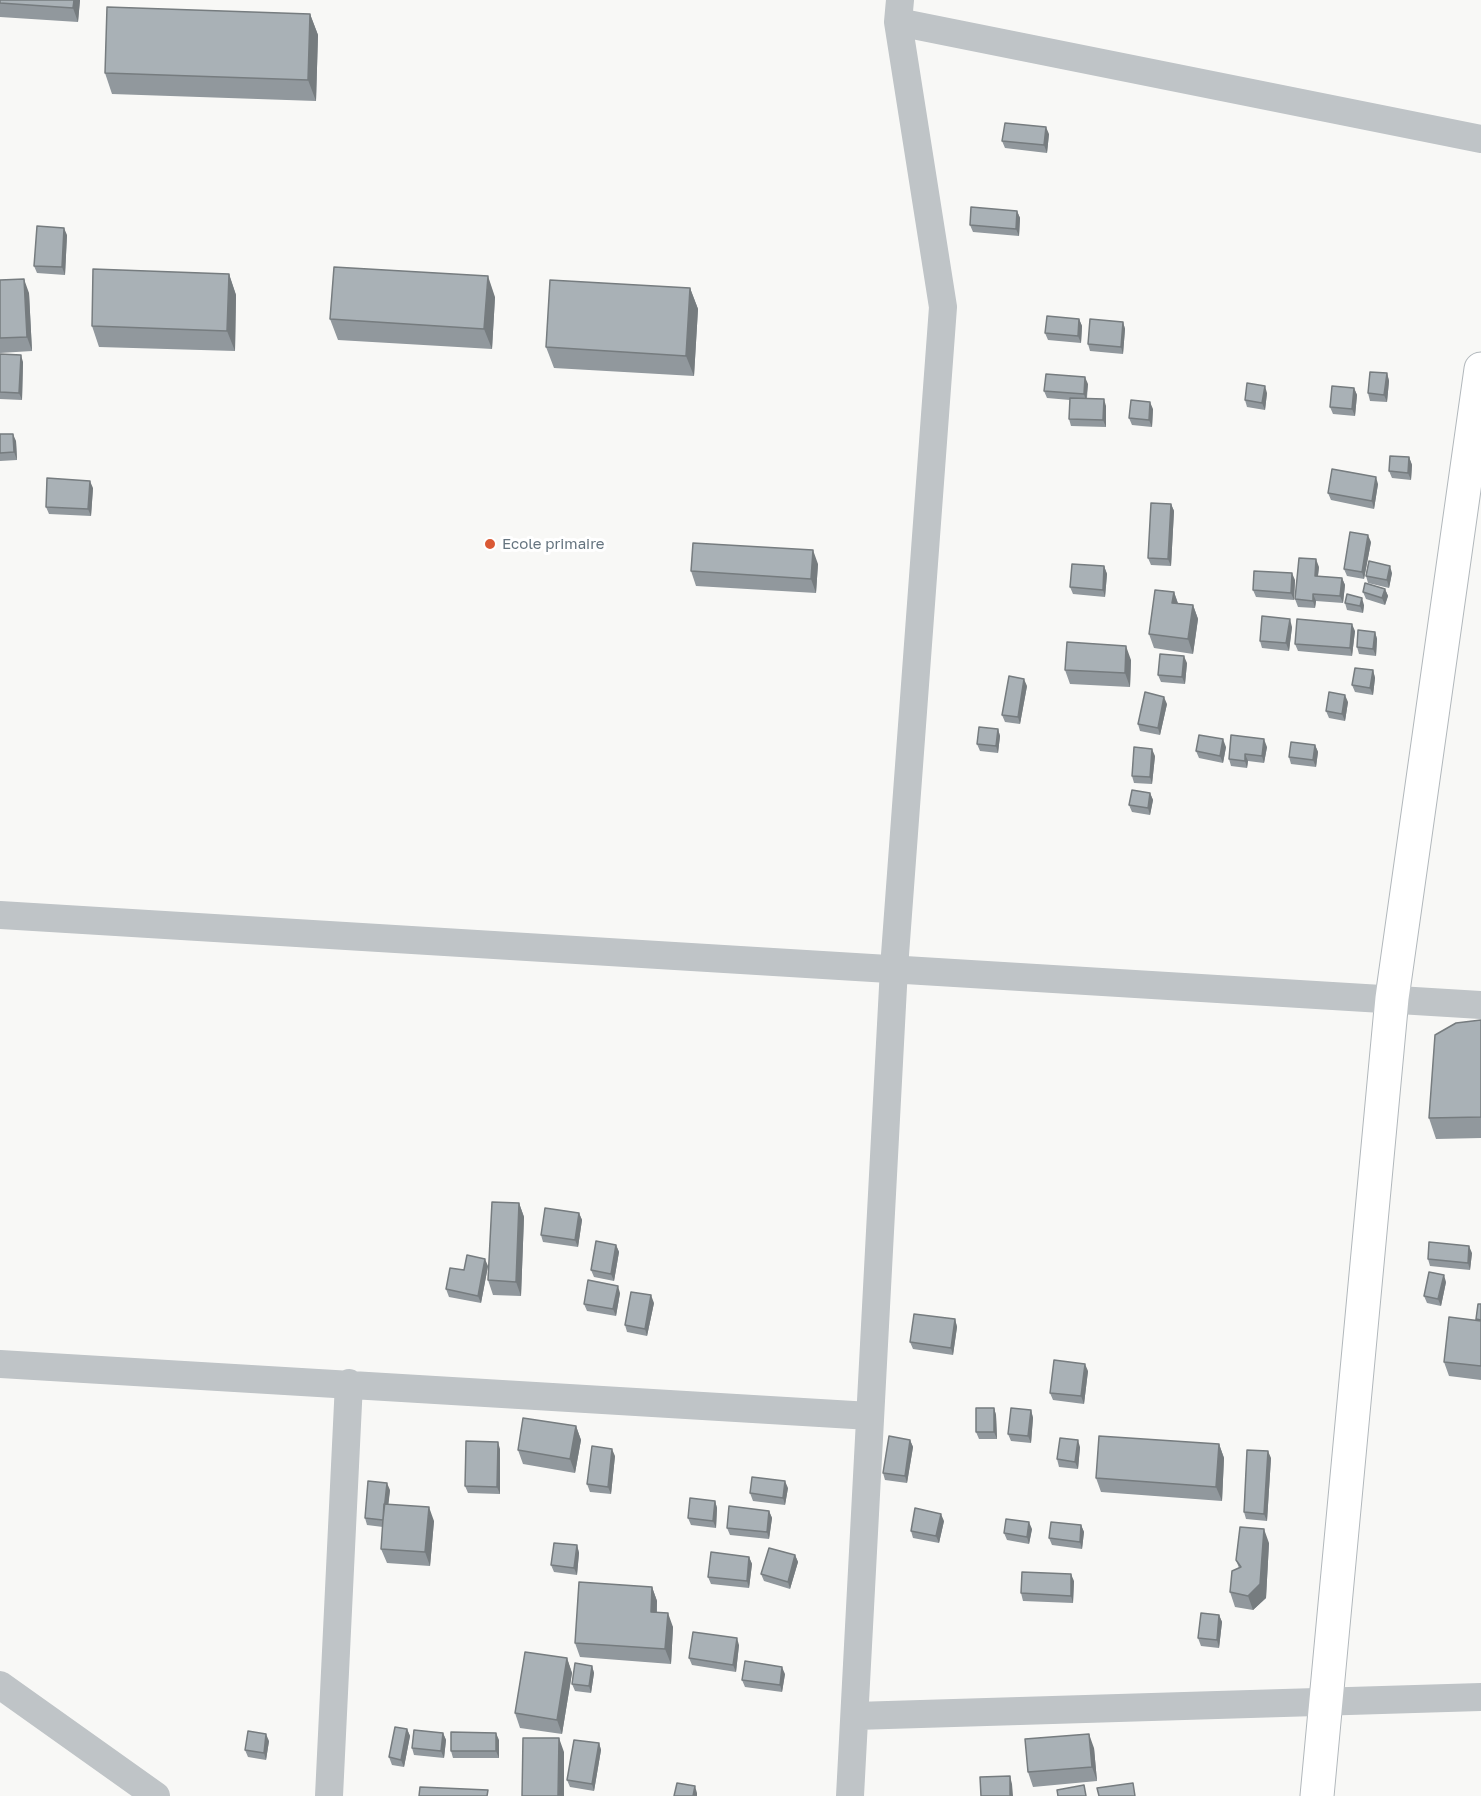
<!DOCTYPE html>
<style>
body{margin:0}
canvas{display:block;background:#f8f8f6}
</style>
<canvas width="1481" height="1796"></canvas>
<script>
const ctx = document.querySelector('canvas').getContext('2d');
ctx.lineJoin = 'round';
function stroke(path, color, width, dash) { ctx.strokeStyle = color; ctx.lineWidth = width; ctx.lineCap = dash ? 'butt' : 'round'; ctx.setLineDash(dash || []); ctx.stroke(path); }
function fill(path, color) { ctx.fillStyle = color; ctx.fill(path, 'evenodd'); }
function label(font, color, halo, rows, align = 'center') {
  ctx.font = font + ' "Golos Text",sans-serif'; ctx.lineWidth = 6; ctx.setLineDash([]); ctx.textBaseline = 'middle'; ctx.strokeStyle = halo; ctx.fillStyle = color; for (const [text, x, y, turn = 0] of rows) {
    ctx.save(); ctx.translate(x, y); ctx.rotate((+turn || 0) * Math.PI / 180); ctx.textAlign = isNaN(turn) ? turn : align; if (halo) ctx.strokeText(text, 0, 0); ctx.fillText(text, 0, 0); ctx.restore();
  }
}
const minor = new Path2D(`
 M898,22l583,117
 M0,915l1481,90
 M0,1364l870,52
 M0,1685l156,111
 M855,1716l626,-19
 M329,1796l20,-413
 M850,1796l44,-828 49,-661 -45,-285 2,-22`);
const secondary = new Path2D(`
 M1317,1796l75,-798 89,-629`);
const wall = new Path2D(`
 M0,0h80l-2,22 -78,-5z
 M310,14l8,21 -2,66 -204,-7 -7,-21z
 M1049,134l-2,19 -42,-5 -3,-7z
 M1017,211l3,7 -1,18 -46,-4 -3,-7z
 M67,235l-2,40 -28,-2 -3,-7z
 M229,274l7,21 -1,56 -136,-4 -7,-21z
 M0,280l29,13 3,58 -32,2z
 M690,288l8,21 -4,67 -140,-8 -8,-21z
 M495,297l-3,52 -154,-9 -8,-21z
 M1079,319l3,7 -1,17 -33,-3 -3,-7z
 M1123,322l2,7 -2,25 -33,-3 -2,-7z
 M0,354l23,8 -1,38 -22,-1z
 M1387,373l2,8 -2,21 -17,-1 -2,-8z
 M1088,384l-1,14 19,8v21l-35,-1 -2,-7 1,-19 -23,-2 -3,-7z
 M1354,388l3,7 -2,21 -22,-2 -3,-7z
 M1267,393l-2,17 -18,-3 -2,-7z
 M1153,409l-1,18 -20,-2 -3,-7z
 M0,434l16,7 1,19 -17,1z
 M1409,457l3,8 -1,15 -19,-2 -3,-7z
 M1378,484l-4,25 -43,-9 -3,-7z
 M93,488l-2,28 -42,-2 -3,-7z
 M1171,504l3,7 -3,55 -20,-1 -3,-7z
 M1371,542l-7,37 -17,-3 -3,-7z
 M818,564l-2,29 -120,-7 -5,-15z
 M1104,566l3,8 -2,23 -32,-3 -3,-7z
 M1319,567l-1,9 24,2 3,7 -2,18 -27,-2 -1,7 -17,-1 -3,-8z
 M1392,573l-3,15 -21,-5 -2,-7z
 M1295,580l-1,20 -38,-3 -3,-7z
 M1385,589l3,7 -3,9 -19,-6 -3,-7z
 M1174,592l4,11 15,2 5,14 -5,35 -39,-6 -5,-14z
 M1345,603l19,2 -1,8 -16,-3z
 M1292,627l-3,24 -27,-3 -2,-7z
 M1355,631l-3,25 -54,-5 -3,-7z
 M1375,632l2,7 -1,17 -17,-2 -2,-7z
 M1131,660l-1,27 -60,-3 -5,-14z
 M1187,663l-2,21 -24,-2 -3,-7z
 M1373,670l2,8 -2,17 -18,-3 -3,-7z
 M1027,686l-7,38 -15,-2 -3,-7z
 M1348,702l-3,19 -16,-3 -3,-7z
 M1167,704l-7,31 -20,-4 -2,-7z
 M998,729l2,7 -2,17 -18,-2 -3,-7z
 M1315,745l3,7 -2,15 -25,-3 -2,-7z
 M1226,747l-3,16 -24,-5 -3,-7z
 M1267,747l-3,16 -16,-2 -1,7 -16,-2 -2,-7z
 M1155,756l-3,28 -18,-1 -2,-7z
 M1150,793l3,7 -3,15 -18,-3 -3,-7z
 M1481,1020v118l-45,1 -7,-21z
 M519,1203l5,14 -3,79 -28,-1 -5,-15z
 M579,1213l3,7 -4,27 -35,-5 -2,-7z
 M616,1245l3,7 -5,29 -20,-4 -3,-7z
 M1472,1253l-2,17 -40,-4 -2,-7z
 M488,1266l-7,37 -32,-6 -3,-8z
 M1446,1282l-5,24 -14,-3 -3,-7z
 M620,1293l-4,23 -29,-5 -3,-7z
 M654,1303l-7,33 -20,-4 -2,-7z
 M1481,1304v76l-32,-4 -5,-14 32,-42v-1z
 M955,1319l2,8 -4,28 -40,-6 -3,-7z
 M1088,1371l-4,33 -31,-4 -3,-7z
 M994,1408l2,7 1,24h-18l-3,-7z
 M1031,1410l2,8 -2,25 -20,-2 -3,-7z
 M576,1426l5,14 -6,33 -52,-9 -5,-14z
 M910,1440l3,7 -6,36 -22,-3 -2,-7z
 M1219,1444l5,14 -2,43 -121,-9 -5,-14z
 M1080,1447l-2,22 -19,-2 -2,-8z
 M500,1449v45l-32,-1 -3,-7z
 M615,1456l-4,38 -21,-2 -3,-8z
 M1271,1458l-4,63 -21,-2 -2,-7z
 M788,1488l-3,17 -32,-4 -3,-8z
 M390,1490l-2,14 46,17 -4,45 -43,-3 -6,-14 2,-22 -16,-2 -2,-7z
 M715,1501l2,7 -1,20 -25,-3 -3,-7z
 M769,1511l3,7 -3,21 -39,-4 -3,-7z
 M944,1521l-5,22 -26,-5 -2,-7z
 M1081,1525l3,7 -2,17 -30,-4 -3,-7z
 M1032,1529l-3,15 -22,-4 -3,-7z
 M1269,1543l-3,55 -13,12 -18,-3 -5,-15 9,-24 -3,-8z
 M577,1545l2,8 -2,22 -23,-3 -3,-7z
 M795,1555l3,7 -8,27 -26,-8 -3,-7z
 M749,1557l3,7 -3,24 -38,-4 -3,-7z
 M1074,1581l-1,22 -50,-2 -2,-8z
 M652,1587l5,14v11l16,15 -2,37 -91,-7 -5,-14z
 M1219,1615l3,7 -3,26 -18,-2 -3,-8z
 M739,1645l-3,27 -44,-7 -3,-7z
 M567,1658l5,15 -10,61 -42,-6 -5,-15z
 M592,1666l2,7 -3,20 -16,-2 -3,-7z
 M785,1674l-3,18 -37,-5 -3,-7z
 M407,1729l3,7 -6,31 -12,-2 -3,-8z
 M443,1733l3,7 -2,18 -30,-3 -2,-7z
 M499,1740v18h-46l-2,-7z
 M269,1741l-3,19 -18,-3 -3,-7z
 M599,1743l2,7 -7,41 -24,-4 -3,-7z
 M1094,1748l3,33 -64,6 -5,-15z`);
const shadedWall = new Path2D(`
 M74,0h6l-2,22 -5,-14z
 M310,14l8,21 -2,66 -8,-21z
 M1046,127l3,7 -2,19 -3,-8z
 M1017,211l3,7 -1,18 -3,-7z
 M64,228l3,7 -2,40 -3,-8z
 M229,274l7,21 -1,56 -8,-20z
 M488,276l7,21 -3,52 -8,-20z
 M24,279l5,14 3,58 -5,-14z
 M690,288l8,21 -4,67 -8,-20z
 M1079,319l3,7 -1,17 -3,-7z
 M1123,322l2,7 -2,25 -2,-7z
 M21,355l2,7 -1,38 -3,-7z
 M1387,373l2,8 -2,21 -3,-7z
 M1085,377l3,7 -2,17 -2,-7z
 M1265,386l2,7 -2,17 -3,-7z
 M1354,388l3,7 -2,21 -3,-7z
 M1104,399l2,7v21l-3,-7z
 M1150,402l3,7 -1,18 -3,-7z
 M13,434l3,7 1,19 -3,-8z
 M1409,457l3,8 -1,15 -3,-7z
 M1376,477l2,7 -4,25 -2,-8z
 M90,481l3,7 -2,28 -3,-7z
 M1171,504l3,7 -3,55 -3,-7z
 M1368,535l3,7 -7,37 -2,-7z
 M813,550l5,14 -2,29 -5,-14z
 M1316,559l3,8 -2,16 -2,-7z
 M1104,566l3,8 -2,23 -2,-7z
 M1390,566l2,7 -3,15 -2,-8z
 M1292,573l3,7 -1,20 -3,-7z
 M1342,578l3,7 -2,18 -3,-7z
 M1385,589l3,7 -3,9 -3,-7z
 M1174,592l5,15 -7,-4z
 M1313,594l3,7 -1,7 -2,-7z
 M1362,598l2,7 -1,8 -3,-7z
 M1193,605l5,14 -5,35 -5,-15z
 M1290,619l2,8 -3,24 -3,-8z
 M1352,624l3,7 -3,25 -2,-8z
 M1375,632l2,7 -1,17 -3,-7z
 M1126,646l5,14 -1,27 -5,-14z
 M1184,656l3,7 -2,21 -3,-7z
 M1373,670l2,8 -2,17 -3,-7z
 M1024,679l3,7 -7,38 -2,-7z
 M1345,695l3,7 -3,19 -3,-7z
 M1164,697l3,7 -7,31 -2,-7z
 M998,729l2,7 -2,17 -2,-7z
 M1223,739l3,8 -3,16 -3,-7z
 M1264,739l3,8 -3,16 -2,-7z
 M1315,745l3,7 -2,15 -3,-7z
 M1152,749l3,7 -3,28 -2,-7z
 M1245,754l3,7 -1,7 -2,-7z
 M1150,793l3,7 -3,15 -2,-7z
 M519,1203l5,14 -3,79 -5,-14z
 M579,1213l3,7 -4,27 -3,-7z
 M616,1245l3,7 -5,29 -3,-7z
 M1469,1246l3,7 -2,17 -2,-7z
 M485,1259l3,7 -7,37 -3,-7z
 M1444,1275l2,7 -5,24 -3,-7z
 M618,1286l2,7 -4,23 -3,-7z
 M651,1295l3,8 -7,33 -2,-7z
 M955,1319l2,8 -4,28 -2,-7z
 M1085,1364l3,7 -4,33 -3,-8z
 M994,1408l2,7 1,24 -3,-7z
 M1031,1410l2,8 -2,25 -3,-7z
 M576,1426l5,14 -6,33 -5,-14z
 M910,1440l3,7 -6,36 -2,-7z
 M1078,1440l2,7 -2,22 -3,-7z
 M498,1442l2,7v45l-3,-7z
 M1219,1444l5,14 -2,43 -6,-14z
 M612,1449l3,7 -4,38 -3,-7z
 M1268,1451l3,7 -4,63 -3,-7z
 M785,1481l3,7 -3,17 -2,-7z
 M387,1483l3,7 -4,37 -3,-7z
 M715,1501l2,7 -1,20 -3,-7z
 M429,1507l5,14 -4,45 -5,-14z
 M769,1511l3,7 -3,21 -2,-7z
 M941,1514l3,7 -5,22 -3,-7z
 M1029,1522l3,7 -3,15 -2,-7z
 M1081,1525l3,7 -2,17 -2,-7z
 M1264,1529l5,14 -3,55 -13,12 -5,-14z
 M577,1545l2,8 -2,22 -3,-7z
 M795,1555l3,7 -8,27 -2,-7z
 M749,1557l3,7 -3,24 -2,-7z
 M1071,1574l3,7 -1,22 -2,-7z
 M652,1587l5,14 -1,25 -5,-14z
 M668,1613l5,14 -2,37 -6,-15z
 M1219,1615l3,7 -3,26 -2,-8z
 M737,1638l2,7 -3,27 -3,-7z
 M567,1658l5,15 -10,61 -5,-14z
 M592,1666l2,7 -3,20 -2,-7z
 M782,1667l3,7 -3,18 -2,-7z
 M407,1729l3,7 -6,31 -3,-7z
 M443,1733l3,7 -2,18 -3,-7z
 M496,1733l3,7v18l-3,-7z
 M266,1734l3,7 -3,19 -2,-7z
 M1089,1734l5,14 3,33 -5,-14z
 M559,1738l5,14v44h-6z
 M599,1743l2,7 -7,41 -2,-7z
 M1010,1776l2,8 1,12h-3z
 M695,1786l2,7v3h-4z`);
const building = new Path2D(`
 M0,0h74l-1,8 -73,-5z
 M107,7l203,7 -2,66 -203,-7z
 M1005,123l41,4 -2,18 -42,-4z
 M971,207l46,4 -1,18 -46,-4z
 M37,226l27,2 -2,39 -28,-1z
 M334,267l154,9 -4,53 -154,-10z
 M93,269l136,5 -2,57 -135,-5z
 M24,279l3,58 -27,1v-58z
 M550,280l140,8 -4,68 -140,-9z
 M1047,316l32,3 -1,17 -33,-3z
 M1090,319l33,3 -2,25 -33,-3z
 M0,354l21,1 -2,38 -19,-1z
 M1370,372l17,1 -3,22 -16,-2z
 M1046,374l39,3 -1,17 -40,-3z
 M1247,383l18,3 -3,17 -17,-3z
 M1332,386l22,2 -2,21 -22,-2z
 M1070,398l34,1 -1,21 -34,-1z
 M1131,400l19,2 -1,18 -20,-2z
 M0,434h13l1,18 -14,1z
 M1390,456l19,1 -1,16 -19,-2z
 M1332,469l44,8 -4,24 -44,-8z
 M47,478l43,3 -2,28 -42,-2z
 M1151,503l20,1 -3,55 -20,-1z
 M1350,532l18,3 -6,37 -18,-3z
 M693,543l120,7 -2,29 -120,-8z
 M1299,558l17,1 -1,17 27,2 -2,18 -27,-2v7l-18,-2z
 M1369,561l21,5 -3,14 -21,-4z
 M1072,564l32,2 -1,24 -33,-3z
 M1254,571l38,2 -1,20 -38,-3z
 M1365,583l20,6 -3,9 -19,-6z
 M1155,590l19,2 -2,11 21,2 -5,34 -39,-5z
 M1347,594l15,4 -2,8 -15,-3z
 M1262,616l28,3 -4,24 -26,-2z
 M1297,619l55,5 -2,24 -55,-4z
 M1358,630l17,2 -2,17 -16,-2z
 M1067,642l59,4 -1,27 -60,-3z
 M1160,654l24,2 -2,21 -24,-2z
 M1355,668l18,2 -3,18 -18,-3z
 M1009,676l15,3 -6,38 -16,-2z
 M1145,692l19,5 -6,31 -20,-4z
 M1329,692l16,3 -3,19 -16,-3z
 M979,727l19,2 -2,17 -19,-2z
 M1199,735l24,4 -3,17 -24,-5z
 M1231,735l33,4 -2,17 -17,-2v7l-16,-2z
 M1291,742l24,3 -2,15 -24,-3z
 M1134,747l18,2 -2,28 -18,-1z
 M1132,790l18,3 -2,15 -19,-3z
 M1481,1020v97l-52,1 6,-83 21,-12z
 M492,1202l27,1 -3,79 -28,-2z
 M545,1208l34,5 -4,27 -34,-5z
 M596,1241l20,4 -5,29 -20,-4z
 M1429,1242l40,4 -1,17 -40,-4z
 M467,1255l18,4 -7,37 -32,-7 4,-21 14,2z
 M1429,1272l15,3 -6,24 -14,-3z
 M588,1280l30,6 -5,23 -29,-5z
 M631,1292l20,3 -6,34 -20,-4z
 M1478,1304h3v16l-5,-1z
 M914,1314l41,5 -4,29 -41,-6z
 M1449,1317l32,4v45l-37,-4z
 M1054,1360l31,4 -4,32 -31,-3z
 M976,1408h18v24h-18z
 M1011,1408l20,2 -3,26 -20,-2z
 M523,1418l53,8 -6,33 -52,-9z
 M889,1436l21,4 -5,36 -22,-3z
 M1099,1436l120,8 -3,43 -120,-9z
 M1060,1438l18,2 -3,22 -18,-3z
 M466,1441l32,1 -1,45 -32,-1z
 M592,1446l20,3 -4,38 -21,-3z
 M1247,1450l21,1 -4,63 -20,-2z
 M752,1477l33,4 -2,17 -33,-5z
 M368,1481l19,2 -4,37 -18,-2z
 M690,1498l25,3 -2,20 -25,-3z
 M384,1504l45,3 -4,45 -44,-3z
 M729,1506l40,5 -2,21 -40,-4z
 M915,1508l26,6 -5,22 -25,-5z
 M1006,1519l23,3 -2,15 -23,-4z
 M1051,1522l30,3 -1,17 -31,-4z
 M1240,1527l24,2 -4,55 -12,12 -18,-4 2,-21 9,-4 -5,-7z
 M554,1543l23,2 -3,23 -23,-3z
 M769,1548l26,7 -7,27 -27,-8z
 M711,1552l38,5 -2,24 -39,-4z
 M1022,1572l49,2v22l-50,-3z
 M579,1582l73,5 -1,25 17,1 -3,36 -90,-6z
 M1201,1613l18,2 -2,25 -19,-2z
 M693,1632l44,6 -4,27 -44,-7z
 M525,1652l42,6 -10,62 -42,-7z
 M745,1661l37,6 -2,18 -38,-5z
 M575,1663l17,3 -3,20 -17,-2z
 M395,1727l12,2 -6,31 -12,-3z
 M414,1730l29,3 -2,18 -29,-3z
 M248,1731l18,3 -2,19 -19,-3z
 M451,1732l45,1v18h-45z
 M1089,1734l3,33 -64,5 -3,-33z
 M523,1738h36l-1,58h-36z
 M574,1740l25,3 -7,41 -25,-4z
 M1010,1776v20h-29l-1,-19z
 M677,1783l18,3 -2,10h-19z
 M1133,1783l2,13h-36l-2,-8z
 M1084,1785l2,11h-28l-1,-6z
 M420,1787l68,3 -1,6h-68z`);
const markers = [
 [490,544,6,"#da5934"]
];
const poiNames = [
 ["Ecole primaire",502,544]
];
stroke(secondary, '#b2b8bc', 35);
stroke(minor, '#bfc4c7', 28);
stroke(secondary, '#fff', 33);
fill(wall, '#91989d');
fill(shadedWall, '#767c7f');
fill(building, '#a9b1b6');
stroke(building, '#767c7f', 1.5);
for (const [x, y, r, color] of markers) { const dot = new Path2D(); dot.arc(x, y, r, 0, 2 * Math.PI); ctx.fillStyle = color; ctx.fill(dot); stroke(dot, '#fff', 2); }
label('15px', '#65747f', '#fff', poiNames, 'left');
</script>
